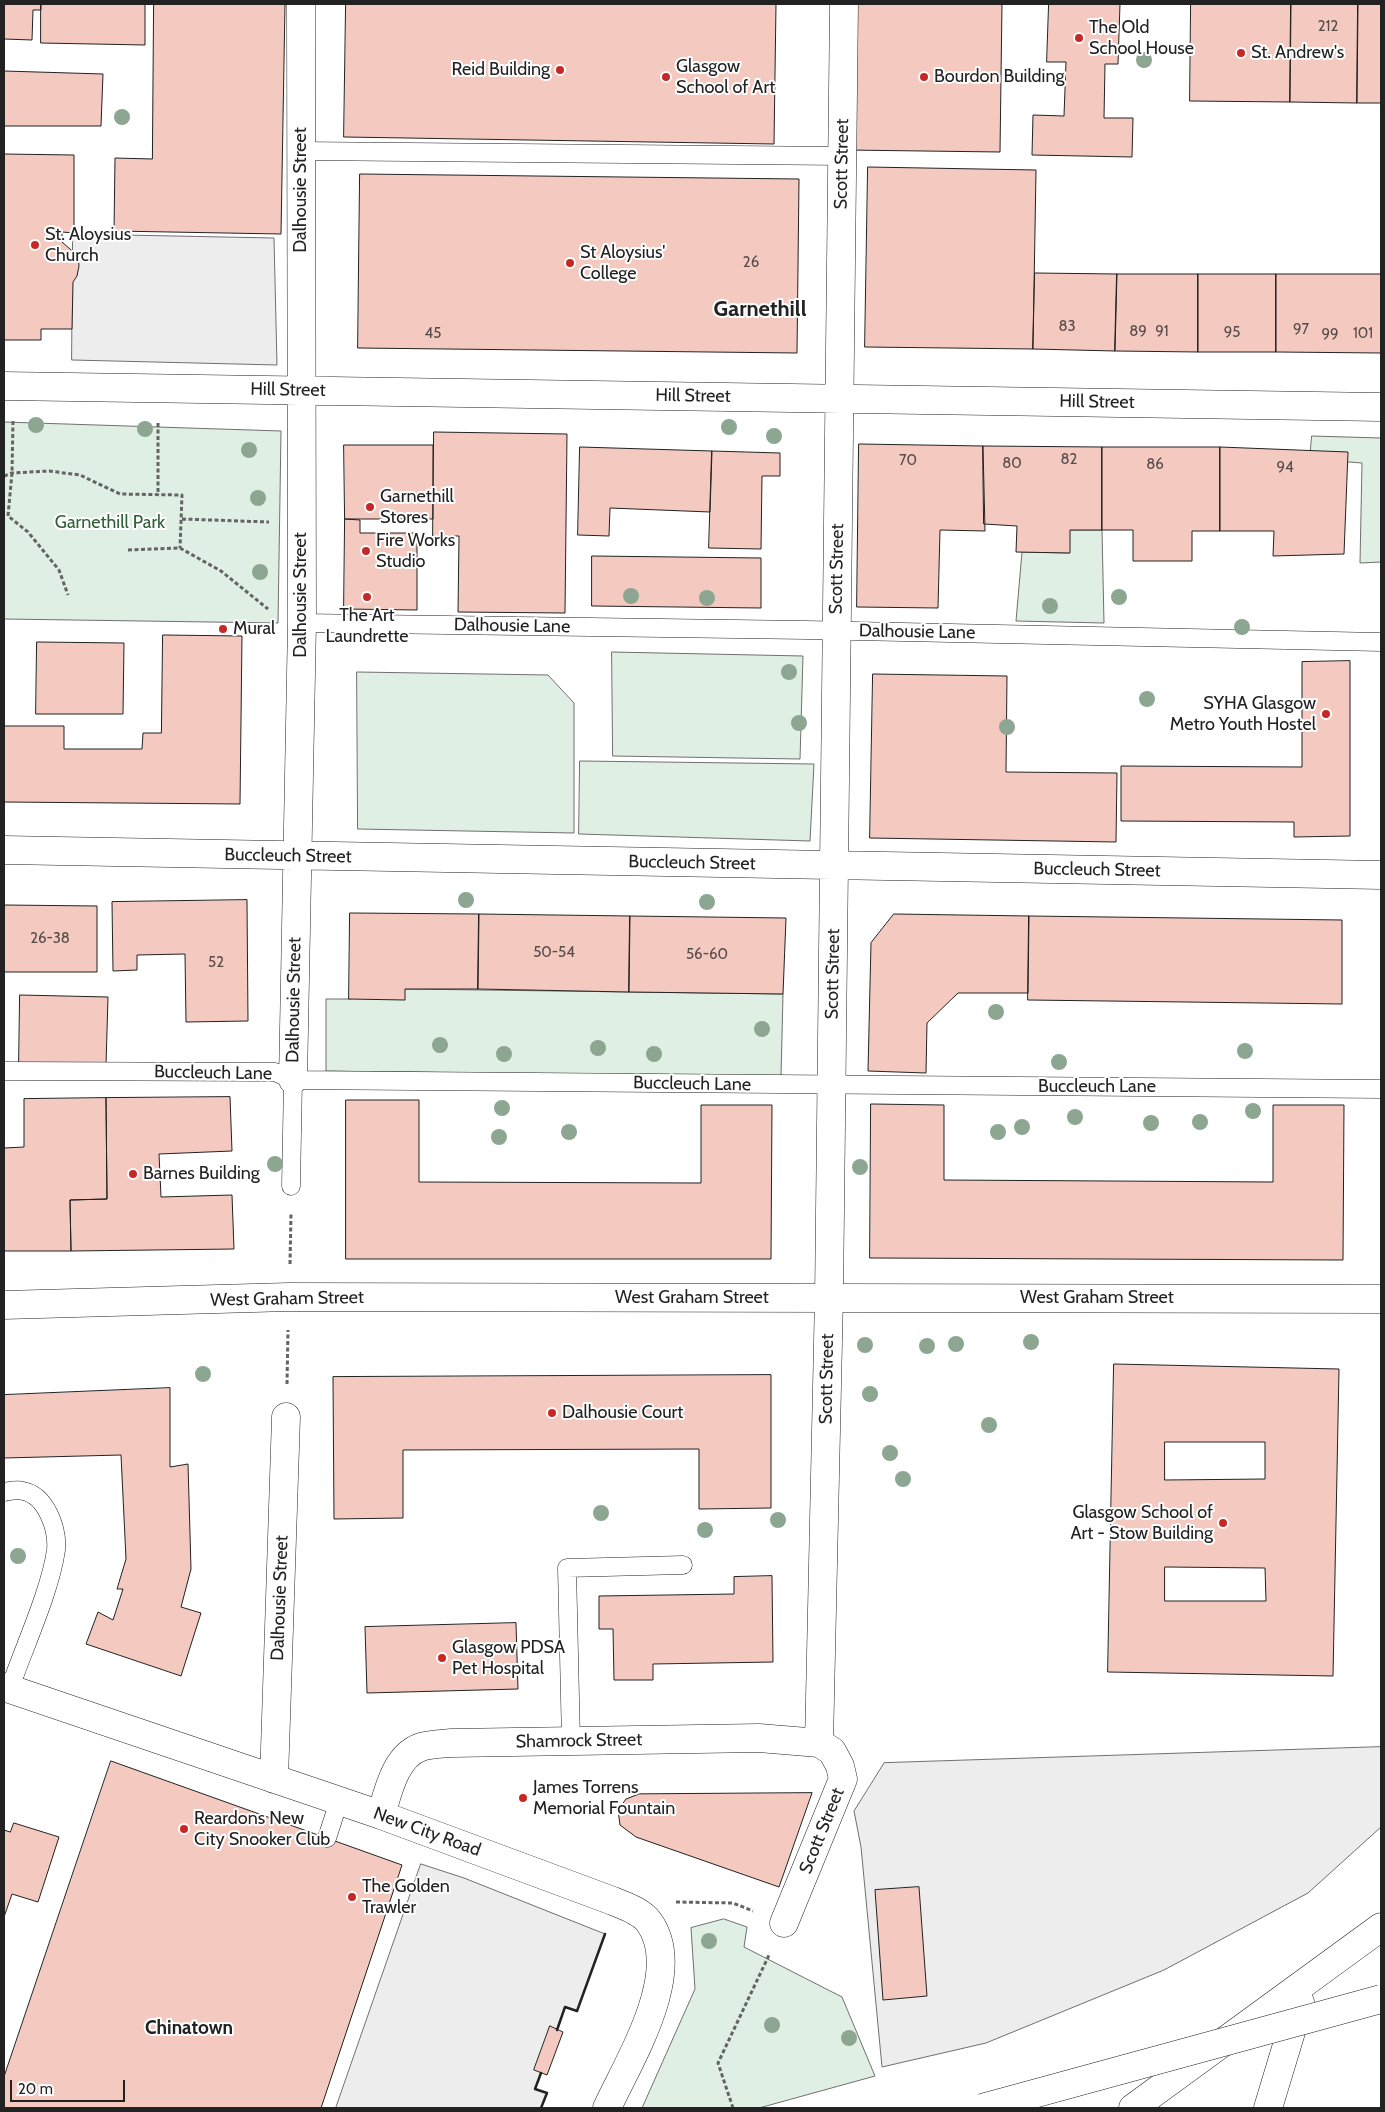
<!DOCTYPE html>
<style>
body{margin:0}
#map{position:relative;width:1385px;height:2112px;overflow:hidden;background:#fff;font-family:Cabin,sans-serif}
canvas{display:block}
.frame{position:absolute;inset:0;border:5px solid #222;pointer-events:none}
.scale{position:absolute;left:10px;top:2080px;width:115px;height:22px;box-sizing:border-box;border:2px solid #222;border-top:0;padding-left:6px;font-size:15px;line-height:18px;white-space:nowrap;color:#222;-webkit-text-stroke:4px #fff;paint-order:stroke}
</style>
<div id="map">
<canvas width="1385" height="2112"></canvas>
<div class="frame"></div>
<div class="scale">20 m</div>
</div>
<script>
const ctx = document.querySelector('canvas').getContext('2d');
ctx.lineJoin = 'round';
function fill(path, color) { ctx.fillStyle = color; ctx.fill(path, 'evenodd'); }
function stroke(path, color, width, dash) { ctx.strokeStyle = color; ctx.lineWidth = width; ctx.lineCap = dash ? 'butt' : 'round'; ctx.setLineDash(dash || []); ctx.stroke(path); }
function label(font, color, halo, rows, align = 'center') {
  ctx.font = font + ' Cabin,sans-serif'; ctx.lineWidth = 4; ctx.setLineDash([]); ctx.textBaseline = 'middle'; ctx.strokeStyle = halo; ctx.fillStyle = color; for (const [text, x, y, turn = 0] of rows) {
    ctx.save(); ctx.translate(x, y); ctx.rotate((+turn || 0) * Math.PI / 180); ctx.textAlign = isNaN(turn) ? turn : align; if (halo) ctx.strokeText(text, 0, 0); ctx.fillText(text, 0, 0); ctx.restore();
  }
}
const green = new Path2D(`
 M4,422l277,9 -3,192 -274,-4z
 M1312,436l69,2v124l-21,1 2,-100 -52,-4z
 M1070,530h32l2,93 -88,-2 6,-69 47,1z
 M612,652l191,4 -3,103 -187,-3z
 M357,672l191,3 26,28v130l-216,-4z
 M580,761l234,3 -4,77 -231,-7z
 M405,989l378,5 -2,83 -455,-6v-72h23z
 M724,1919l23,8 -3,20 98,50 33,79 -116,32h-117l53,-119 -4,-61z`);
const parking = new Path2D(`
 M73,234l201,4 3,127 -205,-5z
 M1381,1747v80l-73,66 -144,77 -178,73 -104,24 -21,-220 -7,-36 30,-48z
 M421,1864l43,14 141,56 -28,77 -12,-4 -30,82 12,4 -6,15h-205z`);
const building = new Path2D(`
 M4,4h37v6h-8l-1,30 -28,-1z
 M41,4h104v41l-104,-2z
 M154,4h131l-4,230 -167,-3 1,-73 37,1z
 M346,4h430l-2,140 -430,-7z
 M848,4h154l-2,148 -154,-2z
 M1049,4h71l-2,60h-13l-1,54h29l-1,39 -100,-2 1,-40 31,1 2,-54h-19z
 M1191,4h100l-1,98 -100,-1z
 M1291,4h67l-1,99 -67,-1z
 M1358,4h23v99h-24z
 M4,71l99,3 -2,52h-97z
 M4,154l70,1v78l-12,-1v10l16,14 1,10 -2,10 -4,6 -1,47h-31v11h-37z
 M868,167l168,3 -3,179 -168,-2z
 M360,174l439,5 -2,174 -439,-5z
 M1035,273l82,1 -2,77 -82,-2z
 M1117,274h81v78l-83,-1z
 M1198,274h78v78h-78z
 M1276,274h105v79l-105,-1z
 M434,432l133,2 -2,179 -107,-1 1,-76h-26z
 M859,444l124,2 2,85 -45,-1 -2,78 -81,-1z
 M344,445h89v74h-88z
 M983,446l119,1v83h-32v23l-54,-1 1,-26 -33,-2z
 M580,447l132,4 -2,61 -100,-4 -1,28 -31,-1z
 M1102,447h118v84h-28v30h-59v-31h-31z
 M1220,447l128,5 -4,102 -71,2 1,-25h-54z
 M712,451l68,2v23h-18l-1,73 -52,-1z
 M345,519l15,1v13h57v77l-73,-1z
 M592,556l169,2v50l-169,-2z
 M163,635l79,1 -2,168 -236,-2v-76h60v23h78l1,-16h18z
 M37,642l87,1 -1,71h-87z
 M1350,661v175l-56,1v-15l-173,-1v-55l181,1v-105z
 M873,674l134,2 -1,96 111,1 -1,69 -246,-4z
 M247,900l1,121 -62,1 -1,-68 -48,1v15l-24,1 -1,-69z
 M4,905l93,1v66h-93z
 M350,913l129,1 -1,75h-73v11l-56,-1z
 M479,914l151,2 -1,76 -151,-3z
 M894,914l135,2 -1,77h-70l-31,30 -1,50 -58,-2 3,-128z
 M630,916l156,2 -3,76 -154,-2z
 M1029,916l313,4v84l-314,-4z
 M20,995l88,2 -2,68 -87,-1z
 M230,1097l2,54 -73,3 2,43 71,-2 2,54 -163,2 -1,-51 37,-1 -1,-101z
 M106,1098l1,101 -37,1 1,51h-67v-103l20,-1v-48z
 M346,1100h73v82l282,1v-78h71l-1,154h-425z
 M871,1104l73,1v75l329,2v-77h71l-1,155 -473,-2z
 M1114,1364l225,5 -6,307 -225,-4zM1165,1442h100v37l-100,1zM1165,1567l100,1 1,33h-101z
 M771,1375v133l-72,1v-60l-296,1v68l-69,1 -1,-142z
 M170,1388v79l18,-3 3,105 -10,38 20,6 -20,63 -95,-32 12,-32 15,8 10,-31h-6l9,-30 -5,-104 -117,3v-63z
 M772,1576l1,86 -120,2v16h-39l-1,-51h-14v-33l135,-2v-17z
 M516,1623l2,66 -151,4 -2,-66z
 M111,1761l291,104 -81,243h-317v-31z
 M812,1793l-33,94 -143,-50 -16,-12 -2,-15 8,-11 13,-5z
 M14,1823l45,14 -21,65 -26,-8 -8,23v-87l6,2z
 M919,1887l8,109 -44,4 -8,-110z
 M550,2026l13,6 -16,43 -13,-5z`);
const path = new Path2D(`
 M13,421l-1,52 -4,43 20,16 31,38 9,25
 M158,423v72
 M4,476l8,-3 37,-2 31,4 40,19 62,1 -2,53
 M182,519l87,3
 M128,550l52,-2 41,23 47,38
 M290,1264l1,-51
 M287,1384l1,-54
 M676,1902l57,1 20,8
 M733,2108l-15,-45 52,-110`);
const lane = new Path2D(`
 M300,151l542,5
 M302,623l504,7 575,12
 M4,1071l271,1 18,8 1088,9
 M291,1186l2,-106
 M4,1492c6,-1 13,-3 19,-1 23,4 35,38 33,59 -6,42 -32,97 -46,138
 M571,1741l-4,-173 116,-3
 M327,1838l12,-37`);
const street = new Path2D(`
 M4,386l1377,21
 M4,850l1377,25
 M293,1080l9,-457 -1,-619
 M4,1687l377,128 232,86c12,5 28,10 36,21 36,50 -20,138 -42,186
 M819,1743l10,-446 15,-1293
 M274,1779l12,-362
 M381,1815c7,-23 14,-59 40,-68 9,-3 21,-3 31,-4l307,-5 60,5 13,8 8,15 3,13 -59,144`);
const primary = new Path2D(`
 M4,1305l285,-8 1092,2
 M1133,2108l248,-181
 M1268,2108l32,-106`);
const highwayBridge = new Path2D(`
 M982,2108l399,-109`);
const wall = new Path2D(`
 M557,2030l8,-23 12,4 28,-77
 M541,2073l-6,16 12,4 -6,15`);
const trees = [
 [1144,60],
 [122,117],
 [36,425],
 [729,427],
 [145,429],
 [774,436],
 [249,450],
 [258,498],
 [260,572],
 [631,596],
 [1119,597],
 [707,598],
 [1050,606],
 [1242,627],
 [789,672],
 [1147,699],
 [799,723],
 [1007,727],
 [466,900],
 [707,902],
 [996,1012],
 [762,1029],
 [440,1045],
 [598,1048],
 [1245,1051],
 [504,1054],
 [654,1054],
 [1059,1062],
 [502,1108],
 [1253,1111],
 [1075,1117],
 [1200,1122],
 [1151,1123],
 [1022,1127],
 [569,1132],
 [998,1132],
 [499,1137],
 [275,1164],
 [860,1167],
 [1031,1342],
 [956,1344],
 [865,1345],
 [927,1346],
 [203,1374],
 [870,1394],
 [989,1425],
 [890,1453],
 [903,1479],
 [601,1513],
 [778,1520],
 [705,1530],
 [18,1556],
 [709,1941],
 [772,2025],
 [849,2038]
];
const markers = [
 [1079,38,5,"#c62828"],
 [1241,53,5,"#c62828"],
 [560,70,5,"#c62828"],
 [666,77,5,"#c62828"],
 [924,77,5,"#c62828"],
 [35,245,5,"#c62828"],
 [570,263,5,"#c62828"],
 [370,507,5,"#c62828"],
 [366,551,5,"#c62828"],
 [367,597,5,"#c62828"],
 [223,629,5,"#c62828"],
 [1326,714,5,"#c62828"],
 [133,1174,5,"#c62828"],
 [552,1413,5,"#c62828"],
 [1223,1523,5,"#c62828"],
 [442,1658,5,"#c62828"],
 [523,1798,5,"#c62828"],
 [184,1829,5,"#c62828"],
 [352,1897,5,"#c62828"]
];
const numberNames = [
 ["212",1328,27],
 ["26",751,263],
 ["83",1067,327],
 ["97",1301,330],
 ["89",1138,332],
 ["91",1162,332],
 ["95",1232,333],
 ["45",433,334],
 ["101",1363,334],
 ["99",1330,335],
 ["82",1069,460],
 ["70",908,461],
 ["80",1012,464],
 ["86",1155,465],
 ["94",1285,468],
 ["26-38",50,939],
 ["50-54",554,953],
 ["56-60",707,955],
 ["52",216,963]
];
const poiNames = [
 ["The Old",1089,28],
 ["School House",1089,49],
 ["St. Andrew's",1251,53],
 ["Glasgow",676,67],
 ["School of Art",676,88],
 ["Reid Building",550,70,"right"],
 ["Bourdon Building",934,77],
 ["St. Aloysius",45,235],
 ["Church",45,256],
 ["St Aloysius'",580,253],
 ["College",580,274],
 ["Garnethill",380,497],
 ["Stores",380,518],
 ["Fire Works",376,541],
 ["Studio",376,562],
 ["The Art",367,616,"center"],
 ["Laundrette",367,637,"center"],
 ["Mural",233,629],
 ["SYHA Glasgow",1316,704,"right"],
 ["Metro Youth Hostel",1316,725,"right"],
 ["Barnes Building",143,1174],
 ["Dalhousie Court",562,1413],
 ["Glasgow School of",1213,1513,"right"],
 ["Art - Stow Building",1213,1534,"right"],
 ["Glasgow PDSA",452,1648],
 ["Pet Hospital",452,1669],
 ["James Torrens",533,1788],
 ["Memorial Fountain",533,1809],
 ["Reardons New",194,1819],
 ["City Snooker Club",194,1840],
 ["The Golden",362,1887],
 ["Trawler",362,1908]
];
const streetNames = [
 ["Scott Street",842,164,-89],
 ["Dalhousie Street",301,190,-90],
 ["Hill Street",288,390,1],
 ["Hill Street",693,396,1],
 ["Hill Street",1097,402,1],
 ["Scott Street",837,569,-89],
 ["Dalhousie Street",301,595,-90],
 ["Dalhousie Lane",512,626,1],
 ["Dalhousie Lane",917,632,1],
 ["Buccleuch Street",288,856,1],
 ["Buccleuch Street",692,863,1],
 ["Buccleuch Street",1097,870,1],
 ["Scott Street",833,974,-89],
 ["Dalhousie Street",294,1000,-89],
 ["Buccleuch Lane",213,1073,1],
 ["Buccleuch Lane",692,1084,1],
 ["Buccleuch Lane",1097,1087],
 ["West Graham Street",692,1298],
 ["West Graham Street",1097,1298],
 ["West Graham Street",287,1299,-1],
 ["Scott Street",827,1379,-89],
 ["Dalhousie Street",280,1598,-88],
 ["Shamrock Street",579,1741,-1],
 ["Scott Street",822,1831,-68],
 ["New City Road",427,1832,20]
];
const parkNames = [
 ["Garnethill Park",110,523]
];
const neighbourhoodNames = [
 ["Chinatown",189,2028]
];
const districtNames = [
 ["Garnethill",760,310]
];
fill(green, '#e0efe3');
stroke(green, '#6f6f6f', 1);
fill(parking, '#ededed');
stroke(parking, '#6f6f6f', 1);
fill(building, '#f3c9c0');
stroke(building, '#222', 1);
stroke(lane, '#222', 19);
stroke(street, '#222', 29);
stroke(primary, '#222', 29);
stroke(path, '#646464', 3, [4, 2.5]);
stroke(lane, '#fff', 18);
stroke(street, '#fff', 28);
stroke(primary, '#fff', 28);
stroke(highwayBridge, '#222', 29, []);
stroke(highwayBridge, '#fff', 28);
stroke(wall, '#222', 2.5);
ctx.fillStyle = '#8da692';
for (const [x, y] of trees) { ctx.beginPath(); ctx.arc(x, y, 8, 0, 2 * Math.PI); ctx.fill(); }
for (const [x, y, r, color] of markers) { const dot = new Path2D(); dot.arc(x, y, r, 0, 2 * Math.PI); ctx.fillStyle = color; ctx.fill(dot); stroke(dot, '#fff', 2); }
label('15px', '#564c4a', null, numberNames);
label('18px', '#222', '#fff', poiNames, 'left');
label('18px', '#222', '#fff', streetNames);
label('18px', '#2f5e38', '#fff', parkNames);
label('bold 19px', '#222', '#fff', neighbourhoodNames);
label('bold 22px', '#222', '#fff', districtNames);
</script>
